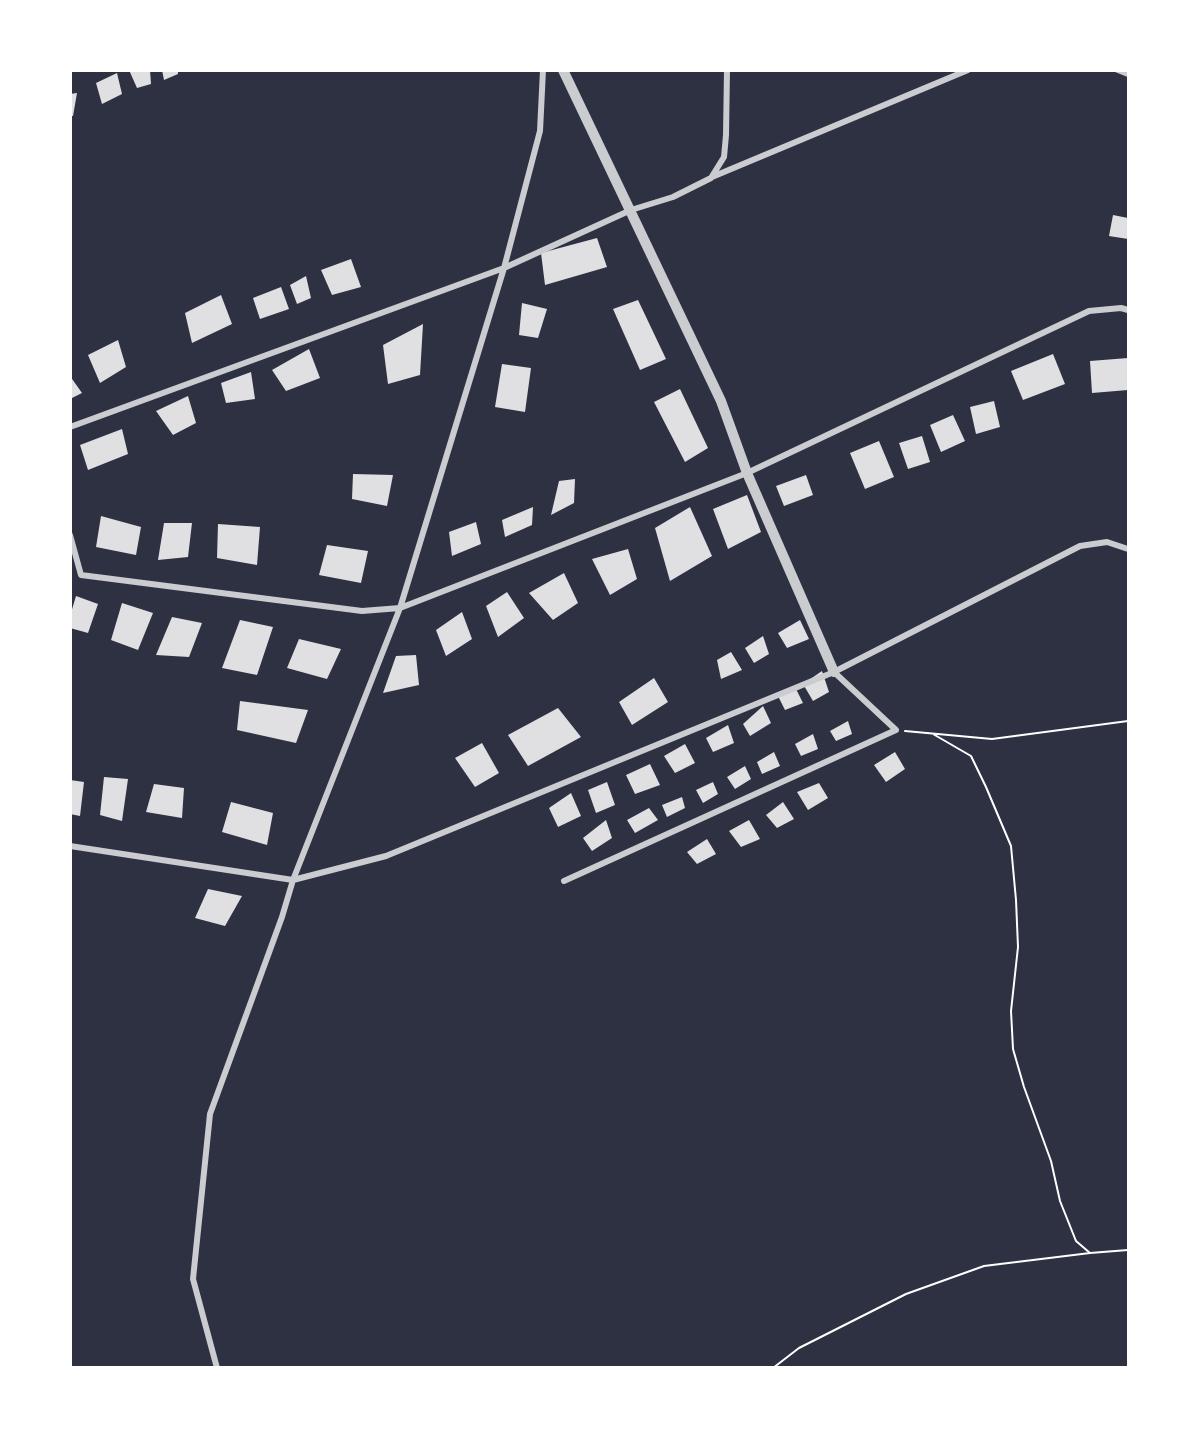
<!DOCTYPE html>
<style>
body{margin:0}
#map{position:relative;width:1199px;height:1438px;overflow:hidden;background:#2d3142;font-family:Barlow,sans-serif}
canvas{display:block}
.frame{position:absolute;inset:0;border:72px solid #fff;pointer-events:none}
</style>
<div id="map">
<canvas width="1199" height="1438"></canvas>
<div class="frame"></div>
</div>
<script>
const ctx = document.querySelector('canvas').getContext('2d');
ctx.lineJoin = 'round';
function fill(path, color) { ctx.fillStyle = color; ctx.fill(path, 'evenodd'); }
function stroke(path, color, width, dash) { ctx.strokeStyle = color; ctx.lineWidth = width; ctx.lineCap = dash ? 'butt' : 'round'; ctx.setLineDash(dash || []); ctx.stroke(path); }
const building = new Path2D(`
 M129,70h21l1,14 -14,4z
 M162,70h16v4l-14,6z
 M117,73l5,21 -20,10 -6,-21z
 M77,93l-4,23h-3v-22z
 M1113,215l15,3v21l-19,-3z
 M597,238l10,29 -62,18 -4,-32z
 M351,259l10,28 -29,8 -11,-25z
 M306,276l5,22 -14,6 -7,-19z
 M281,287l8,22 -29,10 -7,-21z
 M221,295l11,29 -40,19 -7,-30z
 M638,300l28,59 -26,11 -27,-61z
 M522,303l25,6 -9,29 -19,-3z
 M423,324l-3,51 -32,9 -5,-39z
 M118,340l8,27 -26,16 -12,-28z
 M309,349l11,29 -34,13 -14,-21z
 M1053,354l12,30 -42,16 -12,-29z
 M1128,358v32l-36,3 -2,-32z
 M502,364l29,4 -6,44 -30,-5z
 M251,372l4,27 -29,4 -5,-20z
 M70,376l12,17 -12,6z
 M680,389l28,59 -23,14 -31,-60z
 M188,396l8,27 -23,12 -17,-24z
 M994,401l6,26 -24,7 -6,-27z
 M953,415l12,26 -24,11 -11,-27z
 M122,429l6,25 -40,16 -8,-25z
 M922,436l8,26 -22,7 -9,-26z
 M879,441l15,36 -29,12 -15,-36z
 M353,474l40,1 -6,31 -35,-7z
 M806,475l7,20 -29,11 -8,-20z
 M575,479l-1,24 -23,12 8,-34z
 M747,495l14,37 -33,17 -15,-40z
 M533,507l-1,18 -27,12 -3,-17z
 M690,507l22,49 -42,25 -15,-53z
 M101,516l40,11 -5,28 -40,-8z
 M476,522l5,22 -29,12 -3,-24z
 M164,523h28l-4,34 -30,3z
 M218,524l42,3 -3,38 -40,-7z
 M327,545l41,6 -7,32 -42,-8z
 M628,549l9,30 -27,16 -18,-36z
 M564,573l14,30 -25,17 -24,-27z
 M507,592l17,26 -26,19 -12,-31z
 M76,596l22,8 -10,29 -18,-5v-12z
 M122,603l31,10 -15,37 -27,-10z
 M462,612l10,27 -26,17 -10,-26z
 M172,617l30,6 -13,34 -33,-2z
 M240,620l33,7 -16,48 -35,-7z
 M800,620l9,19 -22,9 -9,-15z
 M763,636l6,18 -15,9 -9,-15z
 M299,639l42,10 -14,30 -40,-11z
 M731,652l11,18 -21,9 -4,-19z
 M416,655l3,30 -36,8 13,-37z
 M822,671l7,21 -16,9 -10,-17z
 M654,678l14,24 -36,23 -13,-23z
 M795,687l8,16 -18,7 -7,-14z
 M240,701l68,9 -12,33 -59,-13z
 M763,706l8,17 -21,13 -7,-12z
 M558,708l23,29 -53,29 -20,-31z
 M848,721l4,13 -16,7 -6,-10z
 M728,725l6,18 -21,9 -7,-14z
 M813,734l5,15 -17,7 -6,-12z
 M482,743l17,30 -24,14 -20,-29z
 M685,744l10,19 -20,10 -11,-17z
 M774,752l6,14 -18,8 -5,-12z
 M895,752l10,17 -19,13 -12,-17z
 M650,764l10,21 -25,9 -9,-19z
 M745,766l6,13 -16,10 -8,-12z
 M104,777l24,2 -6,42 -22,-6z
 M70,780l14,2 -4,34 -10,-2z
 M607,782l8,23 -19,8 -8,-23z
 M713,782l5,12 -15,9 -7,-13z
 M819,783l9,15 -20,12 -11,-18z
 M154,784l30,4 -2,30 -36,-6z
 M571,793l10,23 -23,11 -9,-19z
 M682,797l3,11 -18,9 -5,-12z
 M231,802l42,11 -6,32 -45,-13z
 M783,802l11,17 -17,9 -11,-13z
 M649,808l9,12 -23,13 -8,-13z
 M606,820l6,18 -20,13 -9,-13z
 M749,820l11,19 -19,8 -12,-16z
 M707,839l9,15 -19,10 -10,-12z
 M208,889l34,7 -17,30 -30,-8z`);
const path = new Path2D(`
 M905,731l87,8 136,-18
 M933,734l38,22 15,31 25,59 5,54 2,47 -7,64 2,38 11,38 27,74 9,40 16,40 14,12
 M773,1368l26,-20 107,-54 78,-28 106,-13 38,-3`);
const minor = new Path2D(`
 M1118,70l10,4
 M712,177l256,-107
 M70,427l434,-159 127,-58 42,-13 38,-19 13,-21 2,-22 1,-65
 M70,535l11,40 281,36 38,-3 347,-135 342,-162 32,-3 7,2
 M70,846l223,34 93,-24 448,-184 246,-126 27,-4 21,7
 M564,881l332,-151 -62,-58
 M217,1368l-24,-89 17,-165 72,-197 11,-37 107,-272 104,-340 36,-137 3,-61`);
const tertiary = new Path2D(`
 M563,70l158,331 26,72 87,199`);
fill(building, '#e0e0e3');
stroke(path, '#fff', 2);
stroke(minor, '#caccd0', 6);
stroke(tertiary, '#caccd0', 10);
</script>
